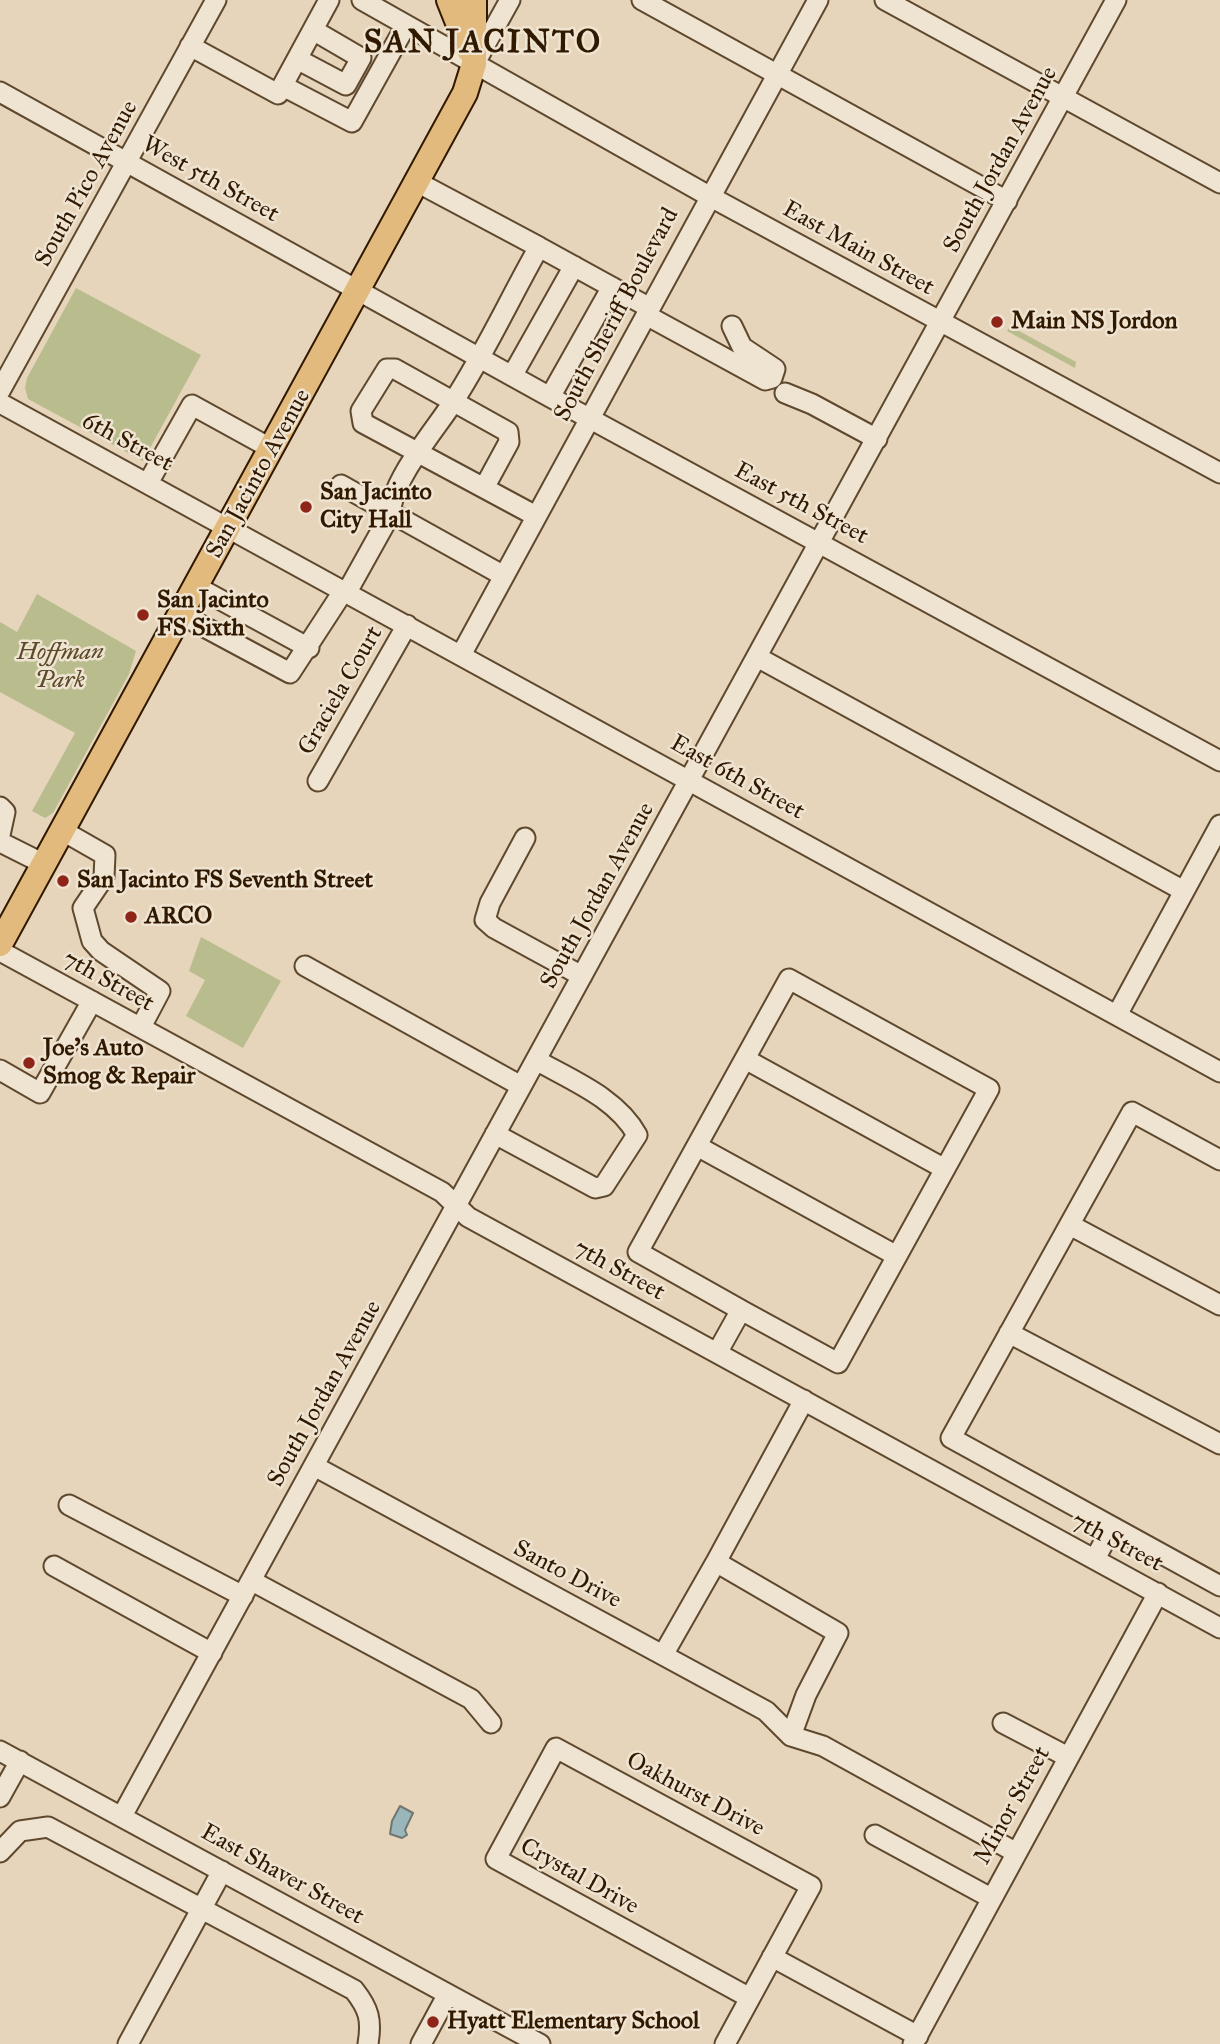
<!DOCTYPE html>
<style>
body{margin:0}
canvas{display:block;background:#e6d5ba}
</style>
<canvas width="1220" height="2044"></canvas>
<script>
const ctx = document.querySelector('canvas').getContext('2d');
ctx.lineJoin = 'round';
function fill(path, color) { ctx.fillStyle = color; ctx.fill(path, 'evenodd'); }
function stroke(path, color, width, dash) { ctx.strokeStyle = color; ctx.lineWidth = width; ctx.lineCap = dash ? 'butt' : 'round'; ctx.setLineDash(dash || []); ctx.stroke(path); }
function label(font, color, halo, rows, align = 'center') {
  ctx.font = font + ' "IM FELL Great Primer",serif'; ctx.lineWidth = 5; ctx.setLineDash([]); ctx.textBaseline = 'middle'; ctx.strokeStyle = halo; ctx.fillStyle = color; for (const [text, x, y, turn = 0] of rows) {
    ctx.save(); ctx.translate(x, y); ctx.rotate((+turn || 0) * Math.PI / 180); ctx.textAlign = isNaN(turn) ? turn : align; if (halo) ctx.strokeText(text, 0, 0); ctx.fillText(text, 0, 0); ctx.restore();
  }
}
const green = new Path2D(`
 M76,288l125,67 -58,106 -115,-62 -3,-11 2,-10z
 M1010,326l66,36 -1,6 -68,-37z
 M37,594l99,57 -7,23 -76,139 -8,5 -13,-7 43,-78 -75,-41v-70l17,10z
 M201,937l80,44 -38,67 -57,-32 19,-36 -16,-9z`);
const water = new Path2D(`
 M400,1806l13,7 -8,17 2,5 -5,3 -12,-4 2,-13z`);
const minor = new Path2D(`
 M362,0l347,196 511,277
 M642,0l365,201
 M885,0l335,183
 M190,46l88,48 51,-94
 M297,59l49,26 15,-27 -48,-28
 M475,63l35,-63
 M283,86l69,36 54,-97
 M0,92l550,305 670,364
 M417,182l122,65
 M646,315l119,65 7,-2 3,-9 -33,-22 -10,-21
 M512,376l62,-110
 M0,391l216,-391
 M785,393l27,11 65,35
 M550,397l62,-110
 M0,403l1220,669
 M148,483l44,-78 80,44
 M341,485l50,28c-1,-31 45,-84 62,-111 32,-49 57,-104 86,-155l111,61
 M484,488l25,-46 -1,-10 -113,-63h-8l-26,42 2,12 173,93
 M197,587l112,61
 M347,592l44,-79 113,63
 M182,615l108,58 54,-83
 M461,655l357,-655
 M757,657l427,234
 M318,781l89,-156
 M0,807l5,5 -5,23
 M63,831l42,24 -1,22 -21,31 9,33 9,10 59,40 -19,36
 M525,838l-35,65 -5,17 9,8 88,48
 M0,842l44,22
 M0,951l442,241 26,25 752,411
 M305,966l216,120
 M1117,1015l103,-190
 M745,1059l200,110
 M0,1070l40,23 52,-92
 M495,1134l100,54 9,-2 33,-51c-20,-37 -66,-55 -101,-75
 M697,1146l200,110
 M1220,1160l-88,-48 -181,326 269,148
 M1070,1225l150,80
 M1009,1333l211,111
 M717,1353l24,-43 97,53 151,-274 -200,-110 -151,273 103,58
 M314,1466l452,245 25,25 32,10 192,106
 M69,1505l174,91
 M1095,1559l17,-32
 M716,1562l88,-162
 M54,1566l158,87
 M252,1581l219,118 20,24
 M663,1655l53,-93 122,71 -32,62 -15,41
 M1003,1723l65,34
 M0,1751l540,293
 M0,1797l20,-36
 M122,1816l994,-1816
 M875,1835l116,63
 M0,1852l20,-21 28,-4 306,163c15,19 18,30 14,54
 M772,1957l146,79
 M128,2044l94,-173
 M421,2044l27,-50
 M725,2044l86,-158 -255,-138 -60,111 254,139
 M913,2044l245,-451`);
const major = new Path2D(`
 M449,0l20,50
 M0,944l465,-851 9,-29v-64`);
const markers = [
 [997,322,7,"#8f2418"],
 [306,507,7,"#8f2418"],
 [143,615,7,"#8f2418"],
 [63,881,7,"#8f2418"],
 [131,917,7,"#8f2418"],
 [29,1063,7,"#8f2418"],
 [433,2022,7,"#8f2418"]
];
const streetNames = [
 ["South Jordan Avenue",1001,160,-61],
 ["West 5th Street",210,180,29],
 ["South Pico Avenue",87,184,-61],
 ["East Main Street",858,249,29],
 ["South Sheriff Boulevard",617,315,-62],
 ["6th Street",127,443,28],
 ["San Jacinto Avenue",259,474,-61],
 ["East 5th Street",801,504,28],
 ["Graciela Court",341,691,-60],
 ["East 6th Street",737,778,29],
 ["South Jordan Avenue",598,896,-61],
 ["7th Street",108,982,29],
 ["7th Street",619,1271,29],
 ["South Jordan Avenue",325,1394,-61],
 ["7th Street",1117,1543,28],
 ["Santo Drive",567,1575,28],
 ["Oakhurst Drive",695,1795,28],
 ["Minor Street",1013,1806,-61],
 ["East Shaver Street",282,1875,29],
 ["Crystal Drive",579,1877,29]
];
const poiNames = [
 ["Main NS Jordon",1011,322],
 ["San Jacinto",320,493],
 ["City Hall",320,521],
 ["San Jacinto",157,601],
 ["FS Sixth",157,629],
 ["San Jacinto FS Seventh Street",77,881],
 ["ARCO",145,917],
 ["Joe's Auto",43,1049],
 ["Smog & Repair",43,1077],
 ["Hyatt Elementary School",447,2022]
];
const parkNames = [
 ["Hoffman",60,653],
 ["Park",60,681]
];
const districtNames = [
 ["SAN JACINTO",483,44]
];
fill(green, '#b9bc8d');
fill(water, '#9ab6ba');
stroke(water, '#707770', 2);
stroke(minor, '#5e482e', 23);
stroke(major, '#311900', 28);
stroke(minor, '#efe4d2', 19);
stroke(major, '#e3ba7d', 24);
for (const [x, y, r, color] of markers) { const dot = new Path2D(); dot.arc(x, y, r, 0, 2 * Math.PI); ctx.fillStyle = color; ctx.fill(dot); stroke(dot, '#efe4d2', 2.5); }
label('24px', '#311900', '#efe4d2', streetNames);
label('bold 24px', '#311900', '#efe4d2', poiNames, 'left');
label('italic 24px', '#5a4a2a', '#efe4d2', parkNames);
ctx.letterSpacing = '2px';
label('bold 32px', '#311900', '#efe4d2', districtNames);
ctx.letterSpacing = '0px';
</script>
